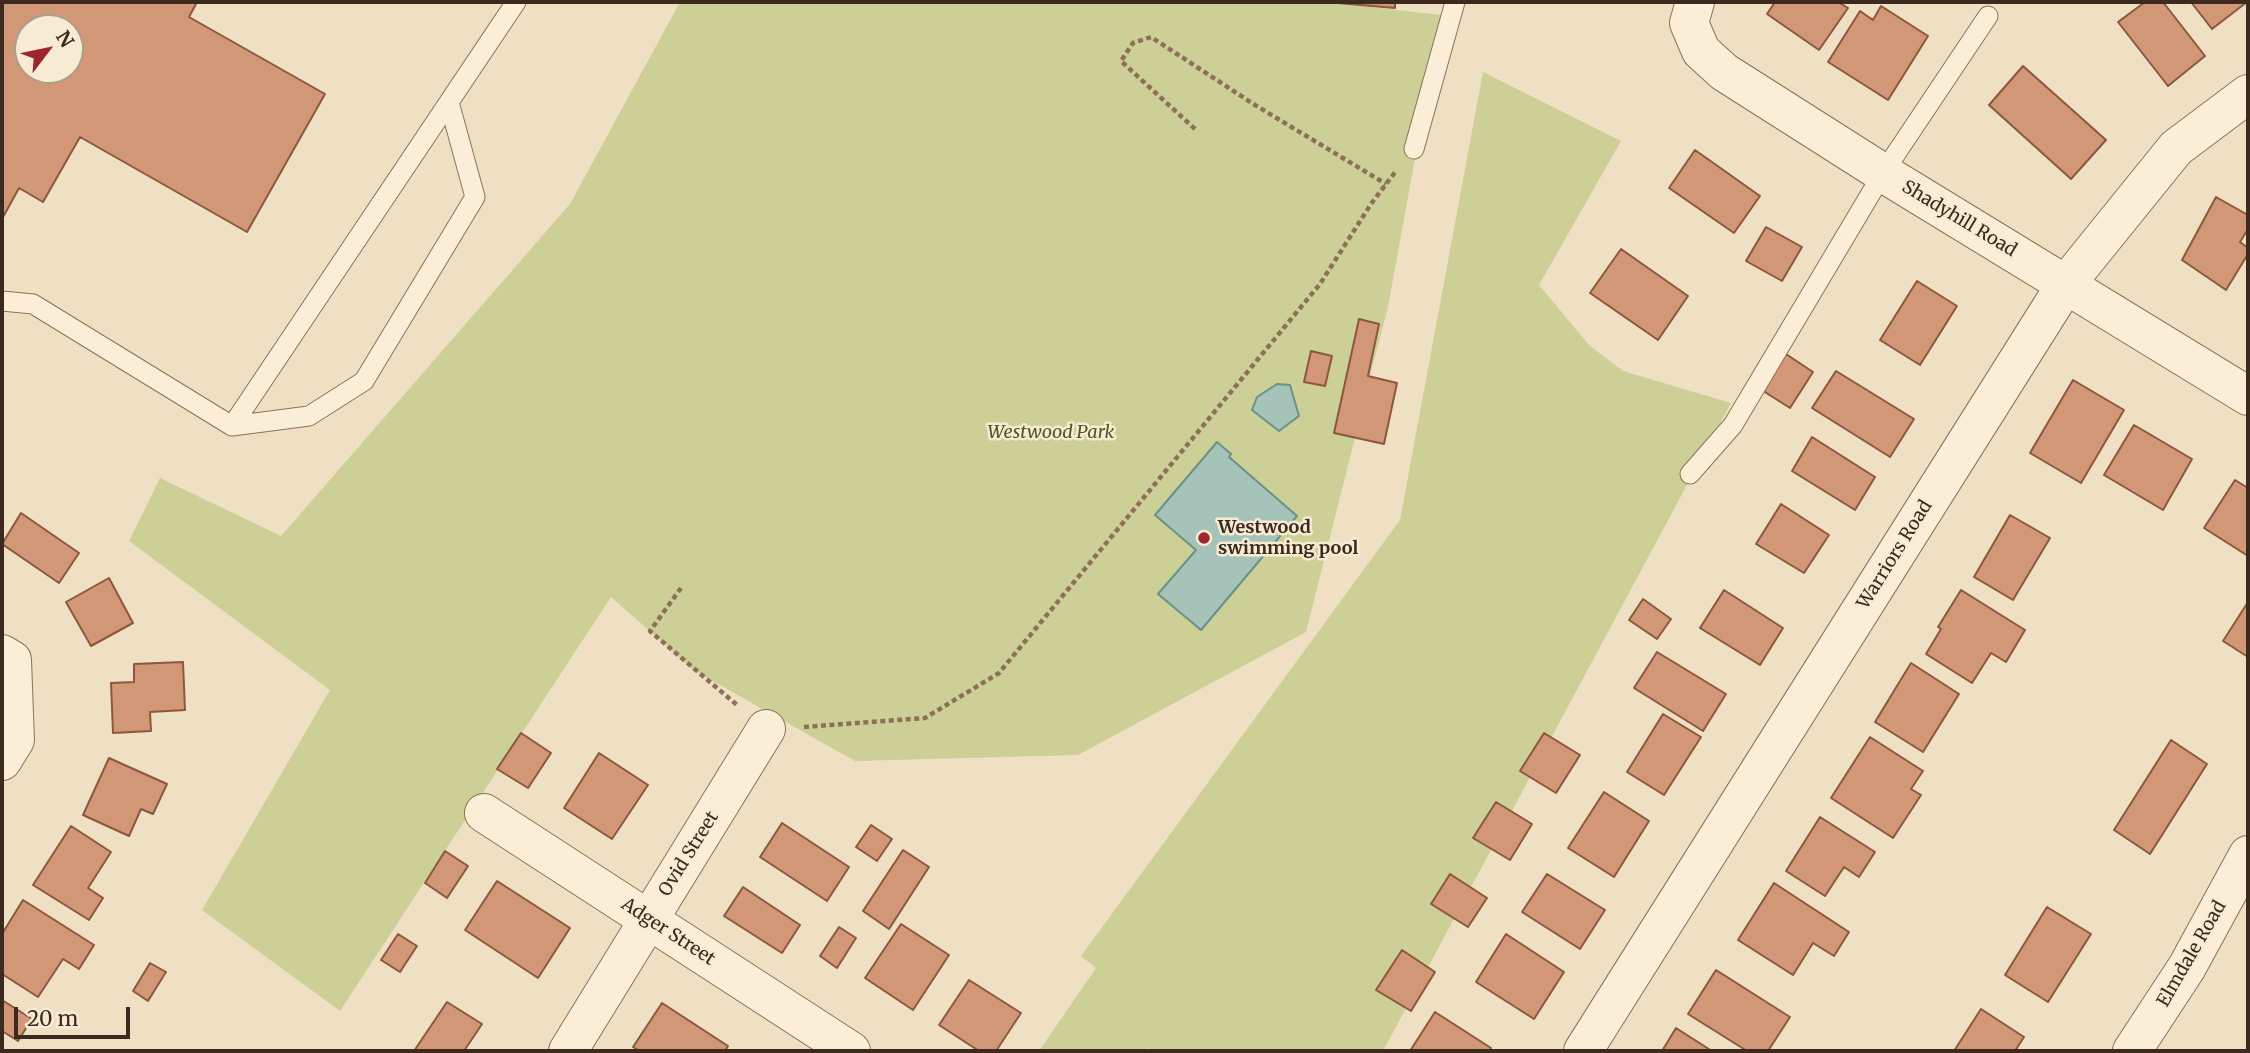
<!DOCTYPE html>
<style>
body{margin:0}
#map{position:relative;width:2250px;height:1053px;overflow:hidden;background:#f0e0c3;font-family:Merriweather,serif}
canvas{display:block}
.frame{position:absolute;inset:0;border:4px solid #3b2a1d;pointer-events:none}
.north{position:absolute;left:14px;top:14px;width:70px;height:70px;box-sizing:border-box;background:#f7ebd3;border:2px solid #ac9e8a;border-radius:50%;rotate:58deg;font-size:19px;font-weight:700;line-height:28px;text-align:center;color:#3b2a1d}
.north::after{content:'';display:block;margin:auto;width:24px;height:32px;background:#9e252d;clip-path:polygon(50% 0,100% 100%,50% 72%,0 100%)}
.scale{position:absolute;left:14px;top:1007px;width:116px;height:32px;box-sizing:border-box;border:4px solid #3b2a1d;border-top:0;padding-left:9px;font-size:21px;line-height:24px;white-space:nowrap;color:#3b2a1d;-webkit-text-stroke:5px #f7ebd3;paint-order:stroke}
</style>
<div id="map">
<canvas width="2250" height="1053"></canvas>
<div class="frame"></div>
<div class="north">N</div>
<div class="scale">20 m</div>
</div>
<script>
const ctx = document.querySelector('canvas').getContext('2d');
ctx.lineJoin = 'round';
function fill(path, color) { ctx.fillStyle = color; ctx.fill(path, 'evenodd'); }
function stroke(path, color, width, dash) { ctx.strokeStyle = color; ctx.lineWidth = width; ctx.lineCap = dash ? 'butt' : 'round'; ctx.setLineDash(dash || []); ctx.stroke(path); }
function label(font, color, halo, rows, align = 'center') {
  ctx.font = font + ' Merriweather,serif'; ctx.lineWidth = 5; ctx.setLineDash([]); ctx.textBaseline = 'middle'; ctx.strokeStyle = halo; ctx.fillStyle = color; for (const [text, x, y, turn = 0] of rows) {
    ctx.save(); ctx.translate(x, y); ctx.rotate((+turn || 0) * Math.PI / 180); ctx.textAlign = isNaN(turn) ? turn : align; if (halo) ctx.strokeText(text, 0, 0); ctx.fillText(text, 0, 0); ctx.restore();
  }
}
const green = new Path2D(`
 M680,2h646l115,13 -53,292 -18,69 27,7 -13,61 -29,-6 -49,194 -228,123 -223,6 -160,-90 -84,-74 -271,414 -138,-101 128,-220 -201,-149 31,-63 121,58 289,-332z
 M1483,72l138,69 -82,144 50,60 34,26 108,32 -348,648h-231l-5,-3 -3,3h-105l57,-83 -15,-12 319,-436z`);
const water = new Path2D(`
 M1277,384l13,1 9,31 -20,15 -27,-21 5,-13z
 M1217,442l14,12 -2,3 68,59 -96,114 -43,-36 38,-44 -41,-35z`);
const building = new Path2D(`
 M2,2h195l-8,15 136,77 -78,138 -167,-95 -37,65 -24,-14 -17,31zM28,28h42v42h-42z
 M1326,2h69v6z
 M1775,2h63l10,6 -29,42 -52,-36z
 M2145,2h18l42,54 -37,30 -50,-64z
 M2191,2h56l-35,27z
 M1881,6l47,30 -40,64 -60,-38 32,-51 13,9z
 M2023,66l83,74 -35,39 -82,-74z
 M1695,150l65,46 -26,37 -65,-45z
 M2216,197l32,18v14l-8,13 8,6v6l-22,36 -44,-30z
 M1766,227l36,20 -20,34 -36,-20z
 M1621,249l67,47 -30,44 -68,-47z
 M1917,281l40,25 -37,59 -40,-25z
 M1359,319l20,5 -11,52 29,7 -13,61 -50,-11z
 M1311,351l21,5 -7,30 -21,-4z
 M1783,352l30,20 -23,36 -30,-19z
 M1836,371l78,48 -24,38 -78,-49z
 M2073,380l51,30 -43,73 -51,-30z
 M2134,425l58,34 -29,51 -59,-35z
 M1812,437l63,40 -20,33 -63,-39z
 M2235,480l13,8v68l-44,-28z
 M1781,504l48,31 -25,38 -48,-29z
 M21,513l58,40 -20,30 -57,-39z
 M2010,515l40,23 -37,62 -39,-23z
 M109,578l24,45 -42,23 -25,-44z
 M1724,590l59,38 -23,37 -60,-37z
 M1961,590l64,40 -19,32 -15,-9 -19,30 -46,-29 15,-25 -3,-2z
 M1643,599l28,20 -14,20 -28,-19z
 M2248,602v55l-25,-16z
 M1657,652l69,42 -23,37 -69,-43z
 M183,662l2,48 -35,2 1,19 -38,2 -2,-50 23,-1v-18z
 M1911,663l48,31 -36,58 -48,-30z
 M1663,714l38,23 -37,58 -37,-23z
 M521,733l30,20 -23,35 -31,-19z
 M1544,733l36,22 -24,38 -36,-22z
 M1870,737l53,34 -12,18 10,6 -28,43 -62,-40z
 M2171,740l36,24 -57,90 -36,-24z
 M599,753l49,32 -36,54 -48,-31z
 M109,758l58,26 -14,30 -12,-5 -12,27 -46,-21z
 M1604,792l45,29 -35,56 -46,-29z
 M1496,802l36,22 -22,36 -37,-22z
 M1820,817l55,35 -16,25 -15,-10 -19,29 -39,-25z
 M782,823l67,44 -22,34 -67,-44z
 M871,825l21,14 -15,22 -21,-14z
 M71,826l40,26 -23,36 15,10 -14,22 -56,-35z
 M903,850l26,17 -40,62 -26,-18z
 M445,851l23,15 -21,32 -22,-15z
 M1450,874l37,24 -19,29 -37,-23z
 M1547,874l58,36 -25,39 -58,-37z
 M497,881l73,47 -32,50 -73,-48z
 M1774,883l75,49 -15,24 -21,-13 -20,32 -55,-35z
 M743,887l57,38 -18,28 -58,-37z
 M23,900l71,45 -15,24 -16,-10 -25,38 -36,-23v-40z
 M2047,907l44,27 -43,68 -43,-27z
 M901,924l48,31 -36,55 -48,-32z
 M839,927l17,11 -19,30 -17,-12z
 M398,934l19,12 -17,26 -19,-12z
 M1506,934l58,38 -30,47 -58,-37z
 M1402,950l33,22 -24,39 -35,-21z
 M150,963l16,9 -18,29 -15,-10z
 M1716,970l74,47 -22,34h-21l-59,-37z
 M969,980l52,33 -25,38h-17l-40,-26z
 M2,1000l30,19 -14,22 -16,-10z
 M447,1002l35,22 -18,27h-50z
 M662,1003l66,43 -3,5h-85l-7,-4z
 M1981,1009l43,28 -9,14h-61z
 M1435,1012l56,36 -2,3h-79z
 M1676,1028l36,23h-50z`);
const path = new Path2D(`
 M1195,129l-74,-68 12,-18 18,-6 104,68 131,79
 M681,588l-31,43 87,74
 M804,727l121,-9 74,-45 321,-389 51,-80 25,-33`);
const service = new Path2D(`
 M1414,149l41,-147
 M2,301l31,3 199,122 77,-10 55,-35 111,-184 -26,-95
 M232,426l284,-424
 M1690,474l43,-49 150,-252 105,-157`);
const minor = new Path2D(`
 M1695,2l-6,21 12,28 23,21 159,101 365,223
 M2,654l10,6 3,80 -13,21
 M484,813l367,238
 M568,1051l198,-322
 M1583,1051l483,-767 110,-136 72,-54
 M2132,1051l55,-84 61,-112`);
const markers = [
 [1204,538,7,"#9e252d"]
];
const streetNames = [
 ["Shadyhill Road",1959,219,31],
 ["Warriors Road",1895,555,-58],
 ["Ovid Street",689,854,-58],
 ["Adger Street",668,932,33],
 ["Elmdale Road",2192,954,-60]
];
const parkNames = [
 ["Westwood Park",1051,433]
];
const poiNames = [
 ["Westwood",1218,528],
 ["swimming pool",1218,549]
];
fill(green, '#cccf96');
fill(water, '#a5c3b8');
stroke(water, '#6b9286', 2);
fill(building, '#d19776');
stroke(building, '#8c583d', 2);
stroke(service, '#8c7158', 21);
stroke(minor, '#8c7158', 40);
stroke(path, '#8c7158', 4.5, [5, 3.5]);
stroke(service, '#fbeed7', 19);
stroke(minor, '#fbeed7', 38);
for (const [x, y, r, color] of markers) { const dot = new Path2D(); dot.arc(x, y, r, 0, 2 * Math.PI); ctx.fillStyle = color; ctx.fill(dot); stroke(dot, '#f7ebd3', 2.5); }
label('18px', '#3b2a1d', '#f7ebd3', streetNames);
label('italic 18px', '#4e5823', '#f7ebd3', parkNames);
label('bold 18px', '#3b2a1d', '#f7ebd3', poiNames, 'left');
</script>
